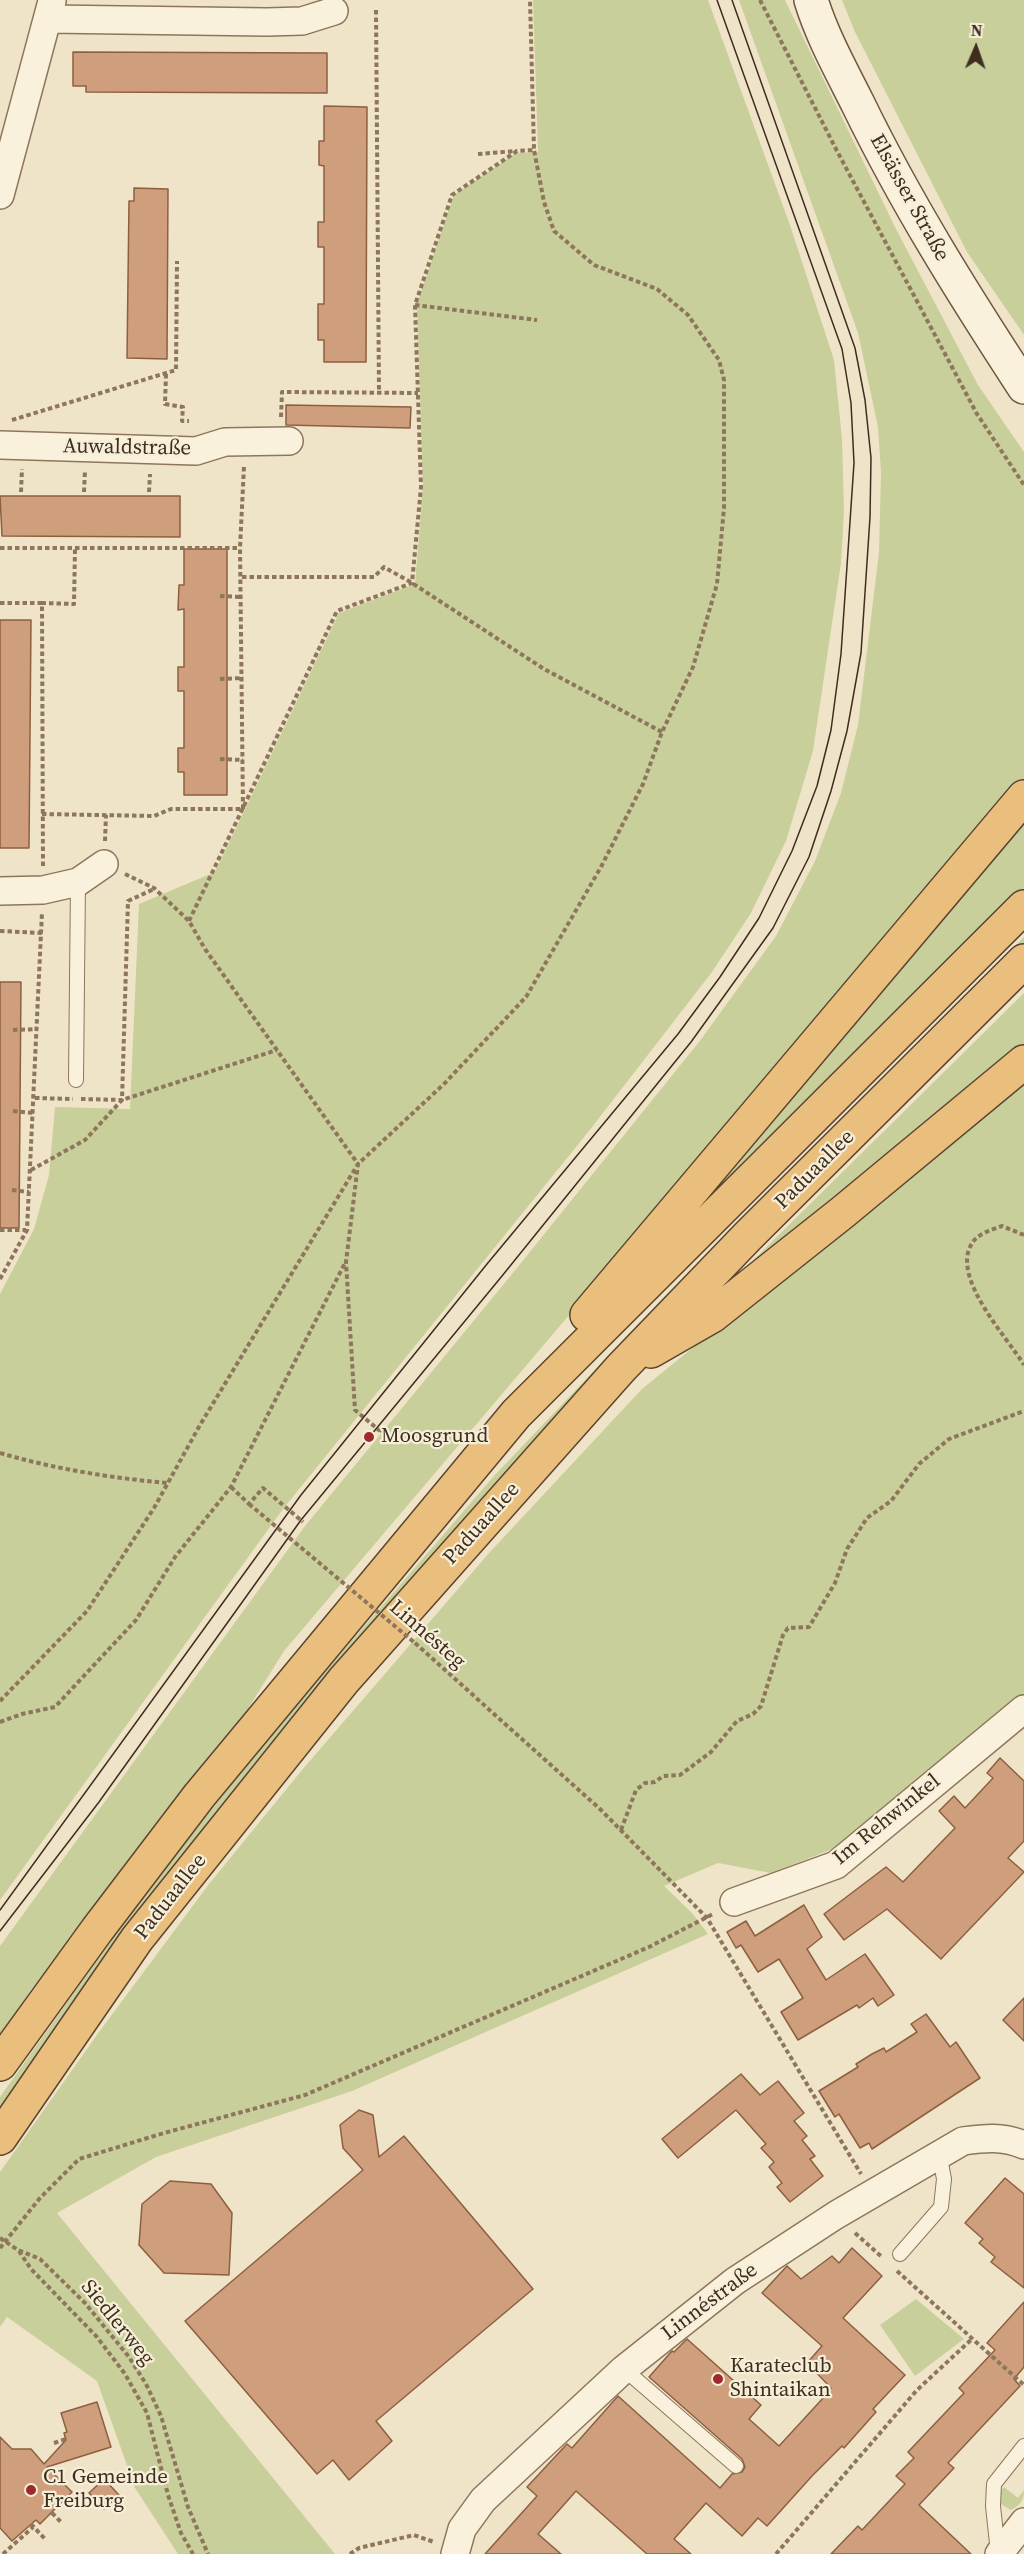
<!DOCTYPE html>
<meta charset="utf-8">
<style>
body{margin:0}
#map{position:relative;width:1024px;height:2554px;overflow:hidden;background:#f0e4c8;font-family:"Source Serif 4",serif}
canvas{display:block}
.north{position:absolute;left:946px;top:18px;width:60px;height:60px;-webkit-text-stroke:4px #f7eed8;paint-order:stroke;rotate:2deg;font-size:16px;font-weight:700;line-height:24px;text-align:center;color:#3d2e20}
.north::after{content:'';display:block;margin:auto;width:21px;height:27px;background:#3d2e20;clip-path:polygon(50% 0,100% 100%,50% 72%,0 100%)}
</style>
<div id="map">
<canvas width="1024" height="2554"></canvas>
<div class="north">N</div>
</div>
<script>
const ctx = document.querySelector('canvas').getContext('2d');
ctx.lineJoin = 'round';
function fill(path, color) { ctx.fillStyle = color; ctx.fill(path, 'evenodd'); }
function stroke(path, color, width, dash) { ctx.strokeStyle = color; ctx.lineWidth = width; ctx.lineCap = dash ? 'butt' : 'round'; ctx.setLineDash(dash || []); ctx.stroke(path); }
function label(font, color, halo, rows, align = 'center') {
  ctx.font = font + ' "Source Serif 4",serif'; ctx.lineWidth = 4.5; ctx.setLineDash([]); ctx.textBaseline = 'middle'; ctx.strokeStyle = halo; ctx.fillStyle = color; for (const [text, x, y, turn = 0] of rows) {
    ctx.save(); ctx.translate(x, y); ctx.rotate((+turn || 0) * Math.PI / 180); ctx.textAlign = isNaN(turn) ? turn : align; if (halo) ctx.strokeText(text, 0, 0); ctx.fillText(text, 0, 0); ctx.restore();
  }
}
const green = new Path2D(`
 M533,0h175l82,225 44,135 8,79 2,72 -3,52 -28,188 -27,90 -35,72 -39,59 -123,159 -306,378 -283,391v-606l34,-65 15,-54 6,-68 75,2 9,-205 76,-32 124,-259 76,-29 8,-98 -6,-182 37,-109 62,-42 22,-1z
 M739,0h46l111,229 82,156 46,67v327l-740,872 -53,85 -201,255 -30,46v-91l305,-420 203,-247 191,-237 77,-106 39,-75 26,-68 17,-68 21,-173 2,-79 -3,-46 -20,-94z
 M842,0h182v335l-57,-83 -112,-220z
 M1024,816v73l-321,315 -7,-4z
 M1024,937v14l-355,352 -669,809v-15l113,-159 89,-117 85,-105 206,-239 171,-180z
 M1024,993v52l-297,241z
 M1024,1078v618l-184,150 -69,27 -53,-10 -54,23 28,27 16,21 -356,157 -196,66 -99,56 278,341h-157l-43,-66 -38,-107 -90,-64 -7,10v-155l99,-140 110,-148 93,-114 187,-217 153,-164z
 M916,2299l48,40 -49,37 -35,-51z
 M1004,2487l14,11 6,-8c0,11 -4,15 -13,20l-12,-7v-10z`);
const building = new Path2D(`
 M73,52l254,1v40l-241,-1v-6h-13z
 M324,106l43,1 -1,255h-42v-22h-6v-36h6v-57h-6v-25h6v-56l-5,-1v-24h5z
 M134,188l34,1 -1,170 -40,-1 2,-157h5z
 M286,405l125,2 -1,21 -124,-3z
 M0,496h180v41l-178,-1z
 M184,549h43v246h-43v-23h-6v-24h6v-57h-6v-24h6v-58l-6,1 1,-25h5z
 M0,620h31l-2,228h-29z
 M0,982h21l-2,246h-19z
 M1000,1758l24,23v60l-16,17 16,14 -83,87 -54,-50 -43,31 -20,-26 62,-47 17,15 52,-54 -16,-17 15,-15 11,12 28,-30 -6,-5z
 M804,1905l18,32 -15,12 19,31 39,-26 29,41 -16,11 -5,-8 -14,10 -2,-3 -59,35 -17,-28 22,-14 -24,-39 -21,13 -17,-27 -5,3 -9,-16 19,-11 9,15z
 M1024,1998v43l-21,-21z
 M926,2014l24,33 6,-5 24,36 -108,71 -3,-6 -9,5 -21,-34 -4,3 -16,-26 39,-24 -2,-3 16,-10 12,-6 2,4 31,-20 -6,-8z
 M741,2074l19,21 18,-14 26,32 -10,8 13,15 -5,4 13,16 -5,3 13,17 -33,26 -13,-15 5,-4 -13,-16 5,-5 -13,-14 5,-4 -30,-34 -58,48 -16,-19z
 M359,2110l14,5 6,42 25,-21 129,153 -157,132 16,20 -43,39 -16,-20 -16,14 -132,-153 178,-151 -20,-22 -3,-23z
 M1005,2178l19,16v94l-33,-26 4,-5 -16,-14 4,-4 -18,-16z
 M170,2181l41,3 21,29 -3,62 -65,-2 -25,-28 3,-41z
 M852,2248l30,28 -39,42 62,57 -32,34 3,3 -32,36 -2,-2 -30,30 -45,50 -9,-8 -16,18 -36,-33 -32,36 17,15h-44l-71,-63 -38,43 23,20h-76l52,-58 -10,-9 40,-43 5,4 46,-52 102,92 12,-14 10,-2 3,-5 -3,-8 -93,-82 23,-26 2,1 13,-13 74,66 -12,14 30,27 46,-50 -2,-3 8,-5 -24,-25 15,-17 -60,-53 25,-27 14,13 31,-23 7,7z
 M1024,2302v65l-10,12 6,7 -72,77 6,5 -35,37 52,49h-140l27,-28 4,4 43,-46 -9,-8 18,-18 -6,-6 56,-59 -5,-5 36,-38 -8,-7z
 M97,2402l14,45 -64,20 25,25 -32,32 -4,-4 -24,21 -12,-13v-91l12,12h19l13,15 22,-24 -2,-7 3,-1 -6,-19z
 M104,2479l15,16 -15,14 -15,-16z`);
const path = new Path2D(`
 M760,0l77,151 140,263 47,71
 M376,10l3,383
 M478,154l38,-3
 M415,305l122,15
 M166,374l-1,30 18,3 -1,14h7
 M281,417l1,-25 136,1
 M12,420l164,-50 1,-109
 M21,492l1,-23
 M84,492l1,-22
 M149,492l1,-18
 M0,548h240
 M242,577h132l10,-10 28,16 132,86 118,63
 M220,596l22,1
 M0,603h42
 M220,679l23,-1
 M220,759l23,1
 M42,814l112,2 17,-7h72l-3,-261 4,-82
 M105,841l1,-26
 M43,866l-1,-263 32,1 1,-55
 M125,874l29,14 35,33 16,28 153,215 -12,98 9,148 25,21 -1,1
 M189,921l148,-310 75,-28 9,-96 -6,-182 37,-110 65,-44 17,-1 -4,-150
 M0,931l42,2
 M13,1030l25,-1
 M35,1098l38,1
 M81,1099l41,1 6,-199 26,-12
 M13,1111l21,2
 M31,1170l54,-30 37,-40 155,-50
 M12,1190l17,2
 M0,1230h26
 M1024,1235l-22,-9c-11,4 -26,8 -31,19 -19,34 36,92 53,120
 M0,1279l27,-49 15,-318
 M0,1453c55,16 111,25 168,30
 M231,1487l18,17 14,-16 40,34
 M415,1643l186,167 106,108 154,256
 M0,1701l87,-90 67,-103 46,-83 158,-261 86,-80 82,-87 75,-130 42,-83 19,-52 31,-65 24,-83 7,-76v-128l-5,-20 -31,-45 -31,-26 -63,-24 -40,-34 -10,-29 -10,-52
 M0,1722l22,-8 33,-7 81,-87 39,-63 56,-70 114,-224
 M621,1830l15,-40 9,-7 10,-1 8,-6 17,-1 31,-23 26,-31 16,-7 8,-8 22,-71 5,-7 21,-1 26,-44 12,-34 20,-31 24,-17 28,-37 30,-25 75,-28
 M855,2233l28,25
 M0,2238l18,12 22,9 45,44 44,54 17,27 15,32 27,91 20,47
 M0,2248l40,-50 39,-39 85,-26 141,-38 344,-148 64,-33
 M19,2251l12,18 66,68 28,37 22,39 21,82 13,38 12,21
 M897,2271l127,114
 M54,2443l12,-4
 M52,2513l9,9
 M31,2524l14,15
 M3,2554l30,-27
 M350,2554l9,-6 55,-13 20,7
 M776,2554l141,-164 55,-51`);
const service = new Path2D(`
 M76,1080l2,-198
 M900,2254l41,-47 3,-28 -5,-26
 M624,2369l112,97
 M998,2553l-5,-47 1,-22 30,-38`);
const minor = new Path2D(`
 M49,19l218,3 35,-1 32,-10
 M0,195l52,-194
 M0,445l196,6 29,-9 64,-1
 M0,891l43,-1 35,-8 26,-18
 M734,1902l102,-37 188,-156
 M455,2554l7,-25 21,-29 141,-131 111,-88 101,-66 127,-74c22,-3 40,-5 61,4
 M999,2554l25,-32`);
const secondary = new Path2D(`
 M811,0c11,36 30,70 47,104 48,99 106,191 166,283`);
const trunk = new Path2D(`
 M587,1315l437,-518
 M651,1351l61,-35 131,-104 181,-150
 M0,2064l97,-134 102,-134 317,-382 508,-507
 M0,2138l137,-199 207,-259 277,-312 127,-132 276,-275`);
const tram = new Path2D(`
 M0,1910l301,-415 186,-231 191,-230 42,-57 39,-59 33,-67 25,-65 14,-56 10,-76 13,-191 -3,-60 -9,-54 -125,-349
 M0,1931l99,-129 202,-282 201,-244 189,-234 82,-114 36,-71 22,-66 16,-60 14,-78 9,-136 1,-59 -6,-58 -10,-52 -123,-348`);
const pathBridge = new Path2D(`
 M249,1504l166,139`);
const markers = [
 [369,1437,6,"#9e2a2b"],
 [718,2379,6,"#9e2a2b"],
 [31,2490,6,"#9e2a2b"]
];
const streetNames = [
 ["Elsässer Straße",909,198,61],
 ["Auwaldstraße",127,448,1],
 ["Paduaallee",815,1170,-45],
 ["Paduaallee",482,1524,-48],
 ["Linnésteg",427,1635,41],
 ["Im Rehwinkel",887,1820,-39],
 ["Paduaallee",171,1897,-52],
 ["Linnéstraße",710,2302,-37],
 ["Siedlerweg",117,2323,51]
];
const poiNames = [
 ["Moosgrund",381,1437],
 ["Karateclub",730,2367],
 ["Shintaikan",730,2391],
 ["C1 Gemeinde",43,2478],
 ["Freiburg",43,2502]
];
fill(green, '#c9cf9b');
fill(building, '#cf9f7d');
stroke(building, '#8d5f41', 1.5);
stroke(service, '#8d765c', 16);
stroke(minor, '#8d765c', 30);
stroke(secondary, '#6f573f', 36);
stroke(trunk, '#5b4430', 36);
stroke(path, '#8d765c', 4, [4.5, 3]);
stroke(service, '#faf1dc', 14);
stroke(minor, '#faf1dc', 27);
stroke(secondary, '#faf1dc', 33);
stroke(trunk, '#eabe7c', 33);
stroke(tram, '#3d2e20', 1.5);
stroke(pathBridge, '#8d765c', 4, [4.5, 3]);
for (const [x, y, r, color] of markers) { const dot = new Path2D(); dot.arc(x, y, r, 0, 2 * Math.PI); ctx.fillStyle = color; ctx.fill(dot); stroke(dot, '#f7eed8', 2); }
label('21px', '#3d2e20', '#f7eed8', streetNames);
label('21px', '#3d2e20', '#f7eed8', poiNames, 'left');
</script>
